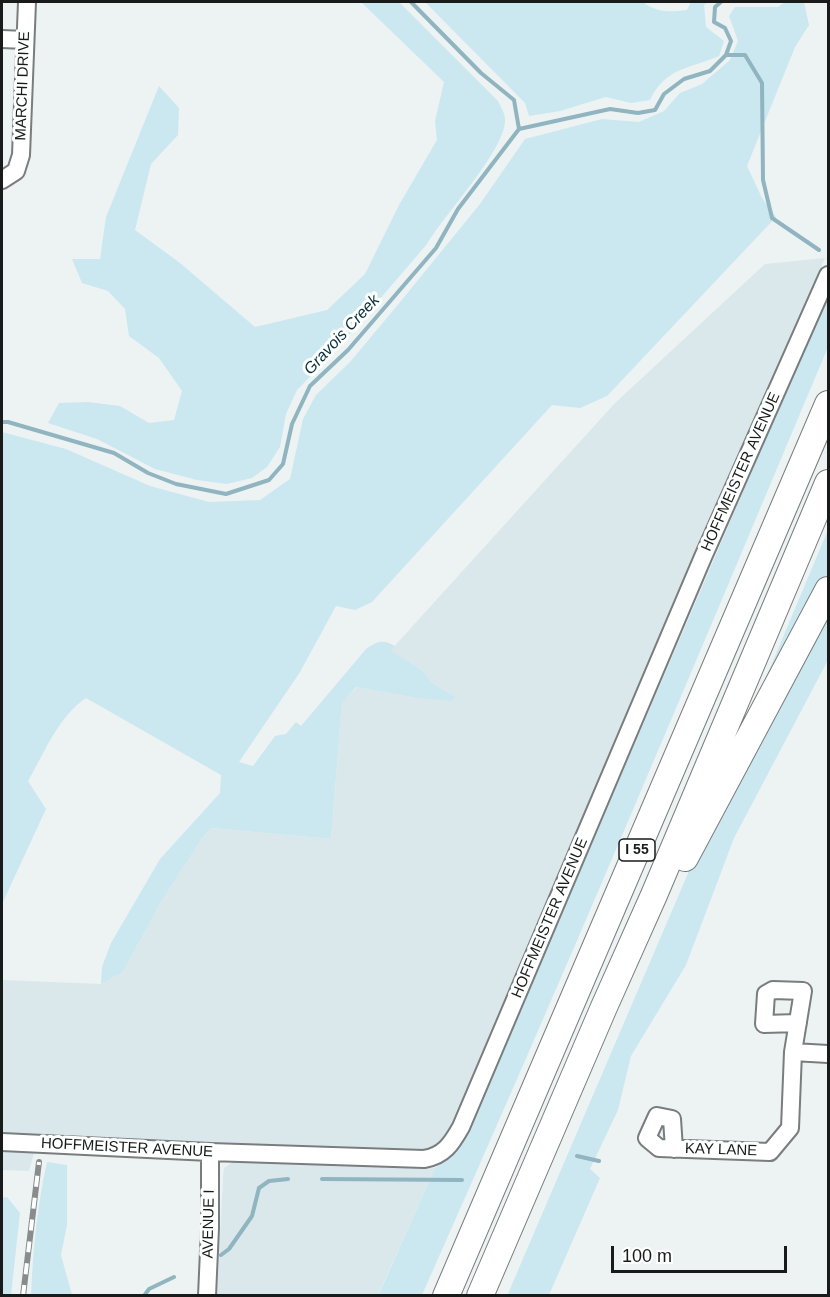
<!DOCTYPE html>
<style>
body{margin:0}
#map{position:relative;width:830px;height:1297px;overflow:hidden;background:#edf2f3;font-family:Arial,sans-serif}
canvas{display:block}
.frame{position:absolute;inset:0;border:3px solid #191b1b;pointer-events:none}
.scale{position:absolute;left:611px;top:1246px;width:176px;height:27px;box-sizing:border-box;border:3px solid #191b1b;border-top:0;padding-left:8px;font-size:18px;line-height:21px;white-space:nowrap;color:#191b1b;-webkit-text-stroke:4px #feffff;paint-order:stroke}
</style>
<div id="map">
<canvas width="830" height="1297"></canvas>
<div class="frame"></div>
<div class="scale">100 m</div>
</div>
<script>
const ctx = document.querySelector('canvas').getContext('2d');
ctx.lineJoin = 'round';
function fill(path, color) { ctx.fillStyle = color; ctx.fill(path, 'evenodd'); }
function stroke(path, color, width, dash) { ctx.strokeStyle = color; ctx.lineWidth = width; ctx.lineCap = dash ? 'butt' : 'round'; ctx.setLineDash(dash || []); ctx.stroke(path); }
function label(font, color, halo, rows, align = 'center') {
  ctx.font = font + ' Arial,sans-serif'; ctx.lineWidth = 6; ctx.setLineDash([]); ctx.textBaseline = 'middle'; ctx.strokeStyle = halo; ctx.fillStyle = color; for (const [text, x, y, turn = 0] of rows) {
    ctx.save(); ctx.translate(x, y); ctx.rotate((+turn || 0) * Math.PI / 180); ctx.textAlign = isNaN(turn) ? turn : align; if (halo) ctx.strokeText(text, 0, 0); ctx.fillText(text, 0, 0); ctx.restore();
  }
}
const built = new Path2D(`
 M825,258l-373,873 -21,22 -15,1 -377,-19 -10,36 -27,-1v-190l99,4 22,-12 38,-70 42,-65 9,-9 119,11 11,-137 15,-15 60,11 38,-2 -23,-13 -10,-13 -32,-19 225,-248 150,-139z
 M234,1161l201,7 -57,127 -161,1 6,-119 1,-9z`);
const green = new Path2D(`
 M361,2h38l99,99c2,5 7,12 7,18 2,29 -61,96 -78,125l-90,105 -40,41 -11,24 -6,33 -13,20 -15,11 -25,6 -30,-4 -42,-11 -58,-30 -49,-16 11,-20 29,-1 32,4 29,17 25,-3 8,-29 -23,-33 -30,-22 -4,-27 -17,-18 -26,-8 -10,-24h28l6,-42 53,-131 20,22 -1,27 -27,29 -16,66 45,33 75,64 72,-17 38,-36 34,-69 38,-65 -2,-19 9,-39z
 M425,2h218c14,11 27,10 44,8l4,-8h17l-4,3 2,22 18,14 -5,15c-30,13 -53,11 -69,44l-19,3 -25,-6 -46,14 -31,5 -4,-13z
 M785,2h19l5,23 -14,22 -48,119 15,32 14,19 -169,179 -27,12 -28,-3 -180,197 -17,8 -19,-4 -36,66 -61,90 14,4 22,-30 11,-2 10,-12 5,4 65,-77c11,-8 17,-10 29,-3l-4,5 31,19 10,13 23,13 -3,5 -35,-3 -61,-11 -14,16 -11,136 -119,-11 -9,9 -42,65 -38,70 -22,12 1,-17 9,-24 49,-84 60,-66 1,-18 -135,-77c-28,19 -41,54 -58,83l18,28 -44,95v-472l64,17 84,37 59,16 51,-2 30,-21 13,-60 13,-24 34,-33 46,-55 84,-103 45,-65 77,-20 37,3 25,-11 16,-18 22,-9 28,-24 8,-19 -9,-25 6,-9h43z
 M828,294v53c-133,317 -266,634 -406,948l-44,1 57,-128c17,-11 26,-23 35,-41z
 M828,530v47l-5,5 -74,136z
 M828,613v47l-94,178 -48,127 -55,91 -13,54 -28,59 10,9 -51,117 -42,1 188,-439z
 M47,1162l20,3v60l-6,30 11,40h-41c2,-44 6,-89 16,-133z
 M7,1197l13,16 -9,82h-9v-97z`);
const stream = new Path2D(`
 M726,55h19l17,28 1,97 9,38 47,32
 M519,129l91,-20 28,4 17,-3 9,-16 20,-15 26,-8 16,-16 5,-14 -6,-13 -11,-6 1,-15 6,-5
 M2,422h6l106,31 34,20 28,11 50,10 43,-14 14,-16 9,-40 18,-38 38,-36 88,-102 22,-39 61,-80 -5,-29 -33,-27 -70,-71
 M577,1156l22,5
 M322,1179l140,1
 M221,1255l8,-6 23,-33 7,-28 10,-7 19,-2
 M144,1296l5,-7 25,-12`);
const minor = new Path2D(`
 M2,39l23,1
 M2,180l14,-9 5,-16 6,-153
 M793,1052l35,2
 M2,1142l208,10 214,7c20,-3 28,-16 37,-32l242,-570 125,-282
 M674,1149l-2,-30 -15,-3 -10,22 12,10 111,4 20,-24 3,-76 10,-61 -30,-1 -7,4 -2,30 34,-1
 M207,1296l3,-68v-76`);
const highway = new Path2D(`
 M685,858l143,-268
 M446,1296l382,-892
 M480,1296l124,-289 50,-112 174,-412`);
const rail = new Path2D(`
 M23,1296l16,-134`);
const shields = [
 [637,850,36]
];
const shieldNames = [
 ["I 55",637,850]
];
const streetNames = [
 ["MARCHI DRIVE",23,86,-88],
 ["HOFFMEISTER AVENUE",741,472,-66],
 ["HOFFMEISTER AVENUE",550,918,-67],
 ["HOFFMEISTER AVENUE",127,1148,3],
 ["KAY LANE",721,1150,2],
 ["AVENUE I",209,1224,-89]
];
const waterNames = [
 ["Gravois Creek",342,335,-47]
];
fill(built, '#dae8ec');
fill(green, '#cbe8f0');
stroke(stream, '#90b5c0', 4);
stroke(minor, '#797d7e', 20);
stroke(highway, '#797d7e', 28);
stroke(minor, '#fff', 16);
stroke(highway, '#fff', 26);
stroke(rail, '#888c8c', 6);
stroke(rail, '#feffff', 4, [11]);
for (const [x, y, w] of shields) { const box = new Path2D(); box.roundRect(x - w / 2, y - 11, w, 22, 4.5); ctx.fillStyle = '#feffff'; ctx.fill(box); stroke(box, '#191b1b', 1.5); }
label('bold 14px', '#191b1b', null, shieldNames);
label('15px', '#191b1b', '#feffff', streetNames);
label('italic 16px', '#092e38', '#feffff', waterNames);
</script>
